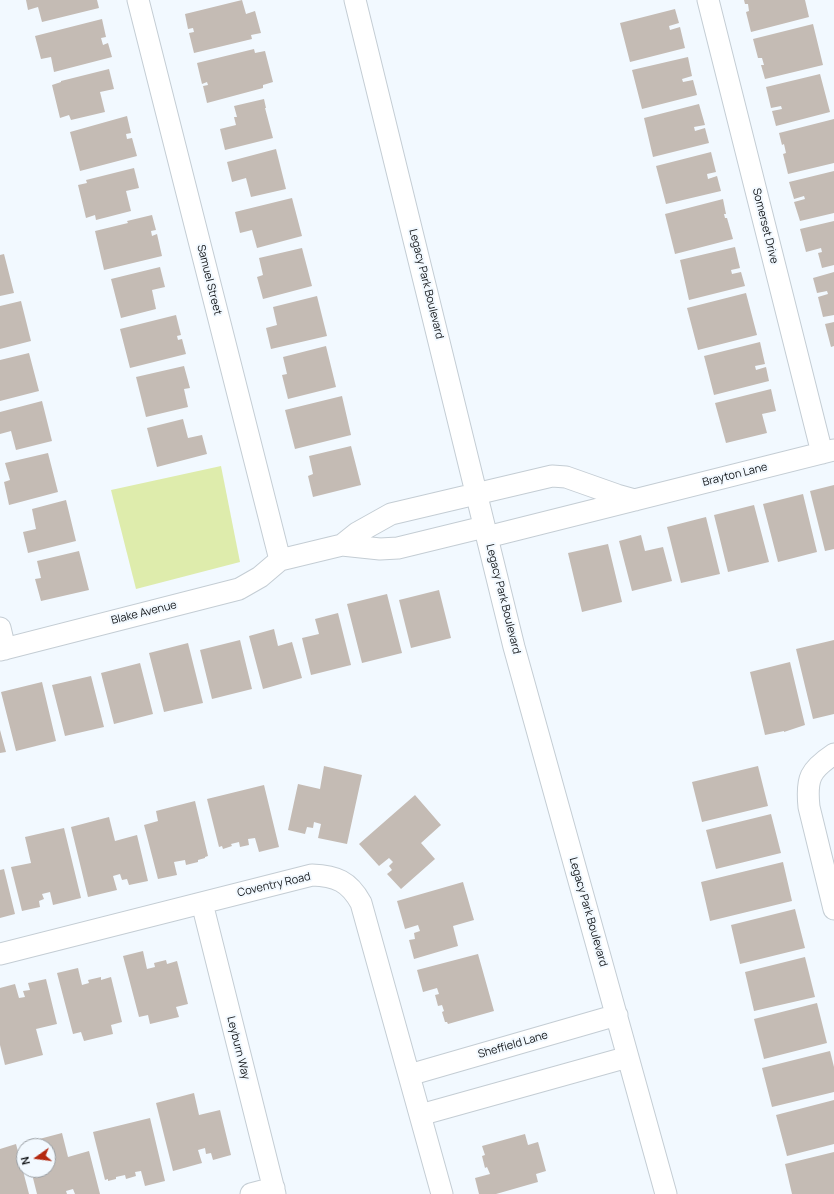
<!DOCTYPE html>
<style>
body{margin:0}
#map{position:relative;width:834px;height:1194px;overflow:hidden;background:#f2f9ff;font-family:Manrope,sans-serif}
canvas{display:block}
.north{position:absolute;left:16px;top:1138px;width:40px;height:40px;box-sizing:border-box;background:#f2f9ff;border:1px solid #999ea3;border-radius:50%;rotate:256deg;font-size:11px;font-weight:700;line-height:16px;text-align:center;color:#131619}
.north::after{content:'';display:block;margin:auto;width:14px;height:18px;background:#b42810;clip-path:polygon(50% 0,100% 100%,50% 72%,0 100%)}
</style>
<div id="map">
<canvas width="834" height="1194"></canvas>
<div class="north">N</div>
</div>
<script>
const ctx = document.querySelector('canvas').getContext('2d');
ctx.lineJoin = 'round';
function fill(path, color) { ctx.fillStyle = color; ctx.fill(path, 'evenodd'); }
function stroke(path, color, width, dash) { ctx.strokeStyle = color; ctx.lineWidth = width; ctx.lineCap = dash ? 'butt' : 'round'; ctx.setLineDash(dash || []); ctx.stroke(path); }
function label(font, color, halo, rows, align = 'center') {
  ctx.font = font + ' Manrope,sans-serif'; ctx.lineWidth = 4; ctx.setLineDash([]); ctx.textBaseline = 'middle'; ctx.strokeStyle = halo; ctx.fillStyle = color; for (const [text, x, y, turn = 0] of rows) {
    ctx.save(); ctx.translate(x, y); ctx.rotate((+turn || 0) * Math.PI / 180); ctx.textAlign = isNaN(turn) ? turn : align; if (halo) ctx.strokeText(text, 0, 0); ctx.fillText(text, 0, 0); ctx.restore();
  }
}
const green = new Path2D(`
 M221,466l19,96 -104,27 -25,-99z`);
const building = new Path2D(`
 M26,0h71l2,8 -57,14 -4,-15 -10,3z
 M242,0l4,14 9,-3 6,22 -10,2 1,4 -58,14 -5,-20 5,-1 -1,-4 -5,1 -3,-15z
 M744,0h61l4,17 -58,15 -5,-20 3,-1 -1,-7h-3z
 M675,9l4,14 -10,3 1,4 10,-3 5,21 -55,14 -10,-39z
 M102,19l4,18 -5,1 2,7 5,-2 4,14 -58,15 -3,-15 -10,2 -6,-23z
 M813,24l10,41 -58,14 -4,-14h3l-2,-7h-4l-5,-19z
 M254,49l1,4 10,-2 8,31 -10,3v3l-56,15 -4,-17 5,-1 -1,-3 -5,2 -5,-21z
 M688,57l4,19 -10,3 1,3 10,-2 4,15 -55,14 -10,-39z
 M109,69l5,20 -14,3 5,20 -34,8 -2,-5 -9,3 -8,-33 9,-3v-1z
 M820,74l10,38 -54,14 -4,-15 10,-2 -1,-3 -10,2 -5,-21z
 M264,99l2,9h-1l8,30 -48,12 -5,-21 16,-4 -2,-8h3l-3,-11z
 M699,104l6,21 -11,2 1,4 10,-3 4,15 -56,14 -9,-39z
 M127,116l4,17 -5,1 1,5 5,-1 5,18 -57,15 -10,-39z
 M834,119v44l-46,11 -5,-20 3,-1 -2,-9 -2,1 -3,-12z
 M276,149l10,40 -35,8 -5,-19 -14,4 -5,-20z
 M711,152l5,20 -9,2 1,5 9,-3 4,15 -55,13 -10,-38z
 M134,168l5,20 -13,3 5,20 -35,9 -1,-5 -9,3 -8,-33 9,-2 -1,-3z
 M834,171v42l-34,8 -6,-19 11,-3 -1,-3 -10,3 -5,-17z
 M292,198l10,38 -45,12 -5,-18 -12,3 -5,-21z
 M723,199l3,15h-2l1,4h2l6,21 -58,15 -10,-40z
 M152,215l4,15 -5,1 1,5 5,-2 5,22 -58,14 -9,-39 33,-8 -1,-2z
 M834,221v44l-12,3 -4,-15 4,-1 -1,-4 -15,4 -6,-23z
 M735,247l5,21 -9,2 1,4 9,-2 4,14 -56,14 -9,-40z
 M302,248l10,38 -49,13 -6,-22 6,-2 -4,-17z
 M4,254l10,39 -14,3v-41z
 M160,267l5,20 -13,3 4,19 -35,9 -10,-39z
 M834,272v43l-11,2 -5,-20 10,-3 -1,-3 -10,2 -4,-15z
 M746,293l11,42 -59,15 -11,-42z
 M317,296l10,40 -56,13 -5,-21 11,-3 -4,-18z
 M21,301l10,40 -31,8v-43z
 M176,315l5,20 -4,1 1,4 4,-1 4,15 -56,14 -10,-39z
 M834,322v24l-3,1 -6,-23z
 M760,342l5,22 -10,2 1,4 10,-3 3,14 -55,14 -10,-39z
 M326,346l10,41 -48,12 -6,-24 5,-1 -4,-17z
 M29,353l10,38 -39,10v-41z
 M184,366l6,22 -6,1 4,18 -42,10 -10,-40z
 M771,389l5,22 -14,3 5,19 -41,10 -11,-40z
 M342,396l9,39 -56,14 -10,-39z
 M42,401l10,40 -36,9 -5,-19 -11,3v-22z
 M183,419l5,19 14,-3 5,19 -50,13 -10,-39z
 M351,446l10,39 -48,12 -5,-21 5,-2 -4,-18z
 M48,453l10,39 -49,13 -5,-23 6,-2 -5,-17z
 M834,485v64l-9,2 -15,-60z
 M803,494l14,58 -39,10 -15,-58z
 M66,500l10,41 -48,12 -5,-21 13,-3 -4,-20z
 M754,505l15,57 -41,10 -14,-57z
 M706,517l14,57 -39,9 -14,-56z
 M641,535l4,16 18,-4 9,34 -40,10 -13,-50z
 M608,544l14,58 -40,10 -14,-59z
 M79,551l10,39 -48,11 -6,-22 6,-1 -4,-17z
 M439,590l12,48 -40,10 -12,-48z
 M387,594l15,59 -40,10 -15,-59z
 M338,613l13,52 -40,10 -9,-37 17,-4 -4,-15z
 M274,629l4,17 14,-4 10,36 -39,11 -14,-53z
 M240,640l12,49 -40,10 -12,-49z
 M834,640v74l-21,5 -17,-70z
 M188,643l15,60 -39,9 -15,-59z
 M790,662l15,63 -21,7v-1l-19,4 -15,-63z
 M140,663l13,51 -39,10 -13,-51z
 M91,676l13,51 -39,9 -13,-51z
 M42,682l14,59 -40,10 -15,-59z
 M0,730l6,22 -6,1z
 M324,766l38,9 -15,69 -29,-6 3,-14 -7,-2 -1,6 -6,-1 -2,7 -17,-4 10,-46 22,5z
 M758,766l10,40 -66,16 -10,-40z
 M264,785l15,62 -20,5 -4,-14 -7,1 1,6 -9,2 -1,-5 -8,2 1,2 -9,3 -1,-3 -3,1 -12,-48z
 M415,795l26,30 -20,18 14,16 -34,30 -14,-15 5,-4 -3,-4 4,-4 -4,-4 -10,8 -20,-22z
 M195,801l13,55 -3,1v1l-7,2v2l-12,3 -1,-5 -11,2 3,13 -19,4 -14,-54 14,-4 -2,-10z
 M771,814l10,39 -65,16 -10,-39z
 M109,817l6,24 22,-6 11,46 -19,4 -2,-6 -5,1 -2,-6 -7,2 4,14 -29,7 -17,-70z
 M64,828l17,70 -28,7 -3,-13 -8,2 2,5 -5,2 1,6 -18,4 -11,-44 20,-4 -6,-26z
 M783,862l9,39 -82,20 -9,-39z
 M4,869l11,45 -15,4v-48z
 M463,882l11,38 -21,6 5,20 -44,13 -5,-19 6,-1 -1,-6 6,-2 -2,-6 -13,4 -8,-28z
 M795,909l10,39 -65,16 -9,-39z
 M143,951l4,18 8,-2 -1,-4 12,-3 1,4 10,-3 11,43 -12,3 3,10 -29,7 -2,-9 -9,2 -16,-61z
 M478,954l16,57 -46,13 -1,-2h-2l-3,-10 2,-1 -2,-6 -4,1 -3,-11 4,-1 -2,-6 -14,4 -6,-22z
 M805,957l10,40 -61,14 -9,-39z
 M78,968l4,17 7,-2 -1,-3 13,-3v3l10,-3 11,45 -11,3 2,9 -29,7 -3,-9 -8,2 -16,-61z
 M46,979l11,45 -21,5 7,26 -38,10 -5,-20v-57l15,-4 4,14 6,-1 -2,-6 7,-1 -2,-7z
 M817,1003l10,40 -63,16 -10,-40z
 M830,1051l4,16v25l-62,15 -10,-39z
 M194,1093l5,22 21,-5 11,45 -18,5 -2,-7 -5,1 -1,-6 -7,2 4,13 -29,8 -17,-68z
 M834,1100v44l-47,12 -11,-41z
 M150,1118l15,63 -20,5 -4,-15 -6,1 1,4 -10,3 -1,-4 -9,2v2l-8,2v-2l-3,1 -12,-48z
 M62,1133l6,24 21,-6 11,43h-25l-2,-5 -7,2 1,3h-30l-6,-24h17v-24h-23l-1,-3z
 M525,1134l3,11 10,-3 8,29 -10,3 2,8 -42,12h-17l-4,-16 15,-4 -3,-7 -2,1 -3,-12 3,-1 -3,-9z
 M16,1144l13,50h-29v-45z
 M834,1152v42h-42l-7,-30z`);
const minor = new Path2D(`
 M138,0l142,560
 M355,0l159,647 152,547
 M708,0l114,453
 M487,537l347,-87
 M342,545l15,-12 34,-19 161,-38 14,1 51,18 18,5
 M0,628l5,21
 M0,650l239,-61 21,-12 20,-17 62,-15 38,4 18,-1 86,-21
 M834,754c-24,16 -28,24 -25,53l25,102
 M202,903l73,291
 M0,954l312,-79c24,1 37,6 49,28l81,291
 M409,1075l208,-60
 M420,1115l208,-58
 M251,1194l23,-6`);
const streetNames = [
 ["Somerset Drive",765,226,76],
 ["Samuel Street",209,280,76],
 ["Legacy Park Boulevard",426,284,76],
 ["Brayton Lane",735,475,-14],
 ["Legacy Park Boulevard",503,599,76],
 ["Blake Avenue",144,613,-14],
 ["Coventry Road",274,885,-13],
 ["Legacy Park Boulevard",588,912,74],
 ["Sheffield Lane",513,1045,-16],
 ["Leyburn Way",238,1048,76]
];
fill(green, '#deecac');
fill(building, '#c4bbb4');
stroke(minor, '#c4cdd4', 23);
stroke(minor, '#fff', 21);
label('11px', '#131619', '#f2f9ff', streetNames);
</script>
